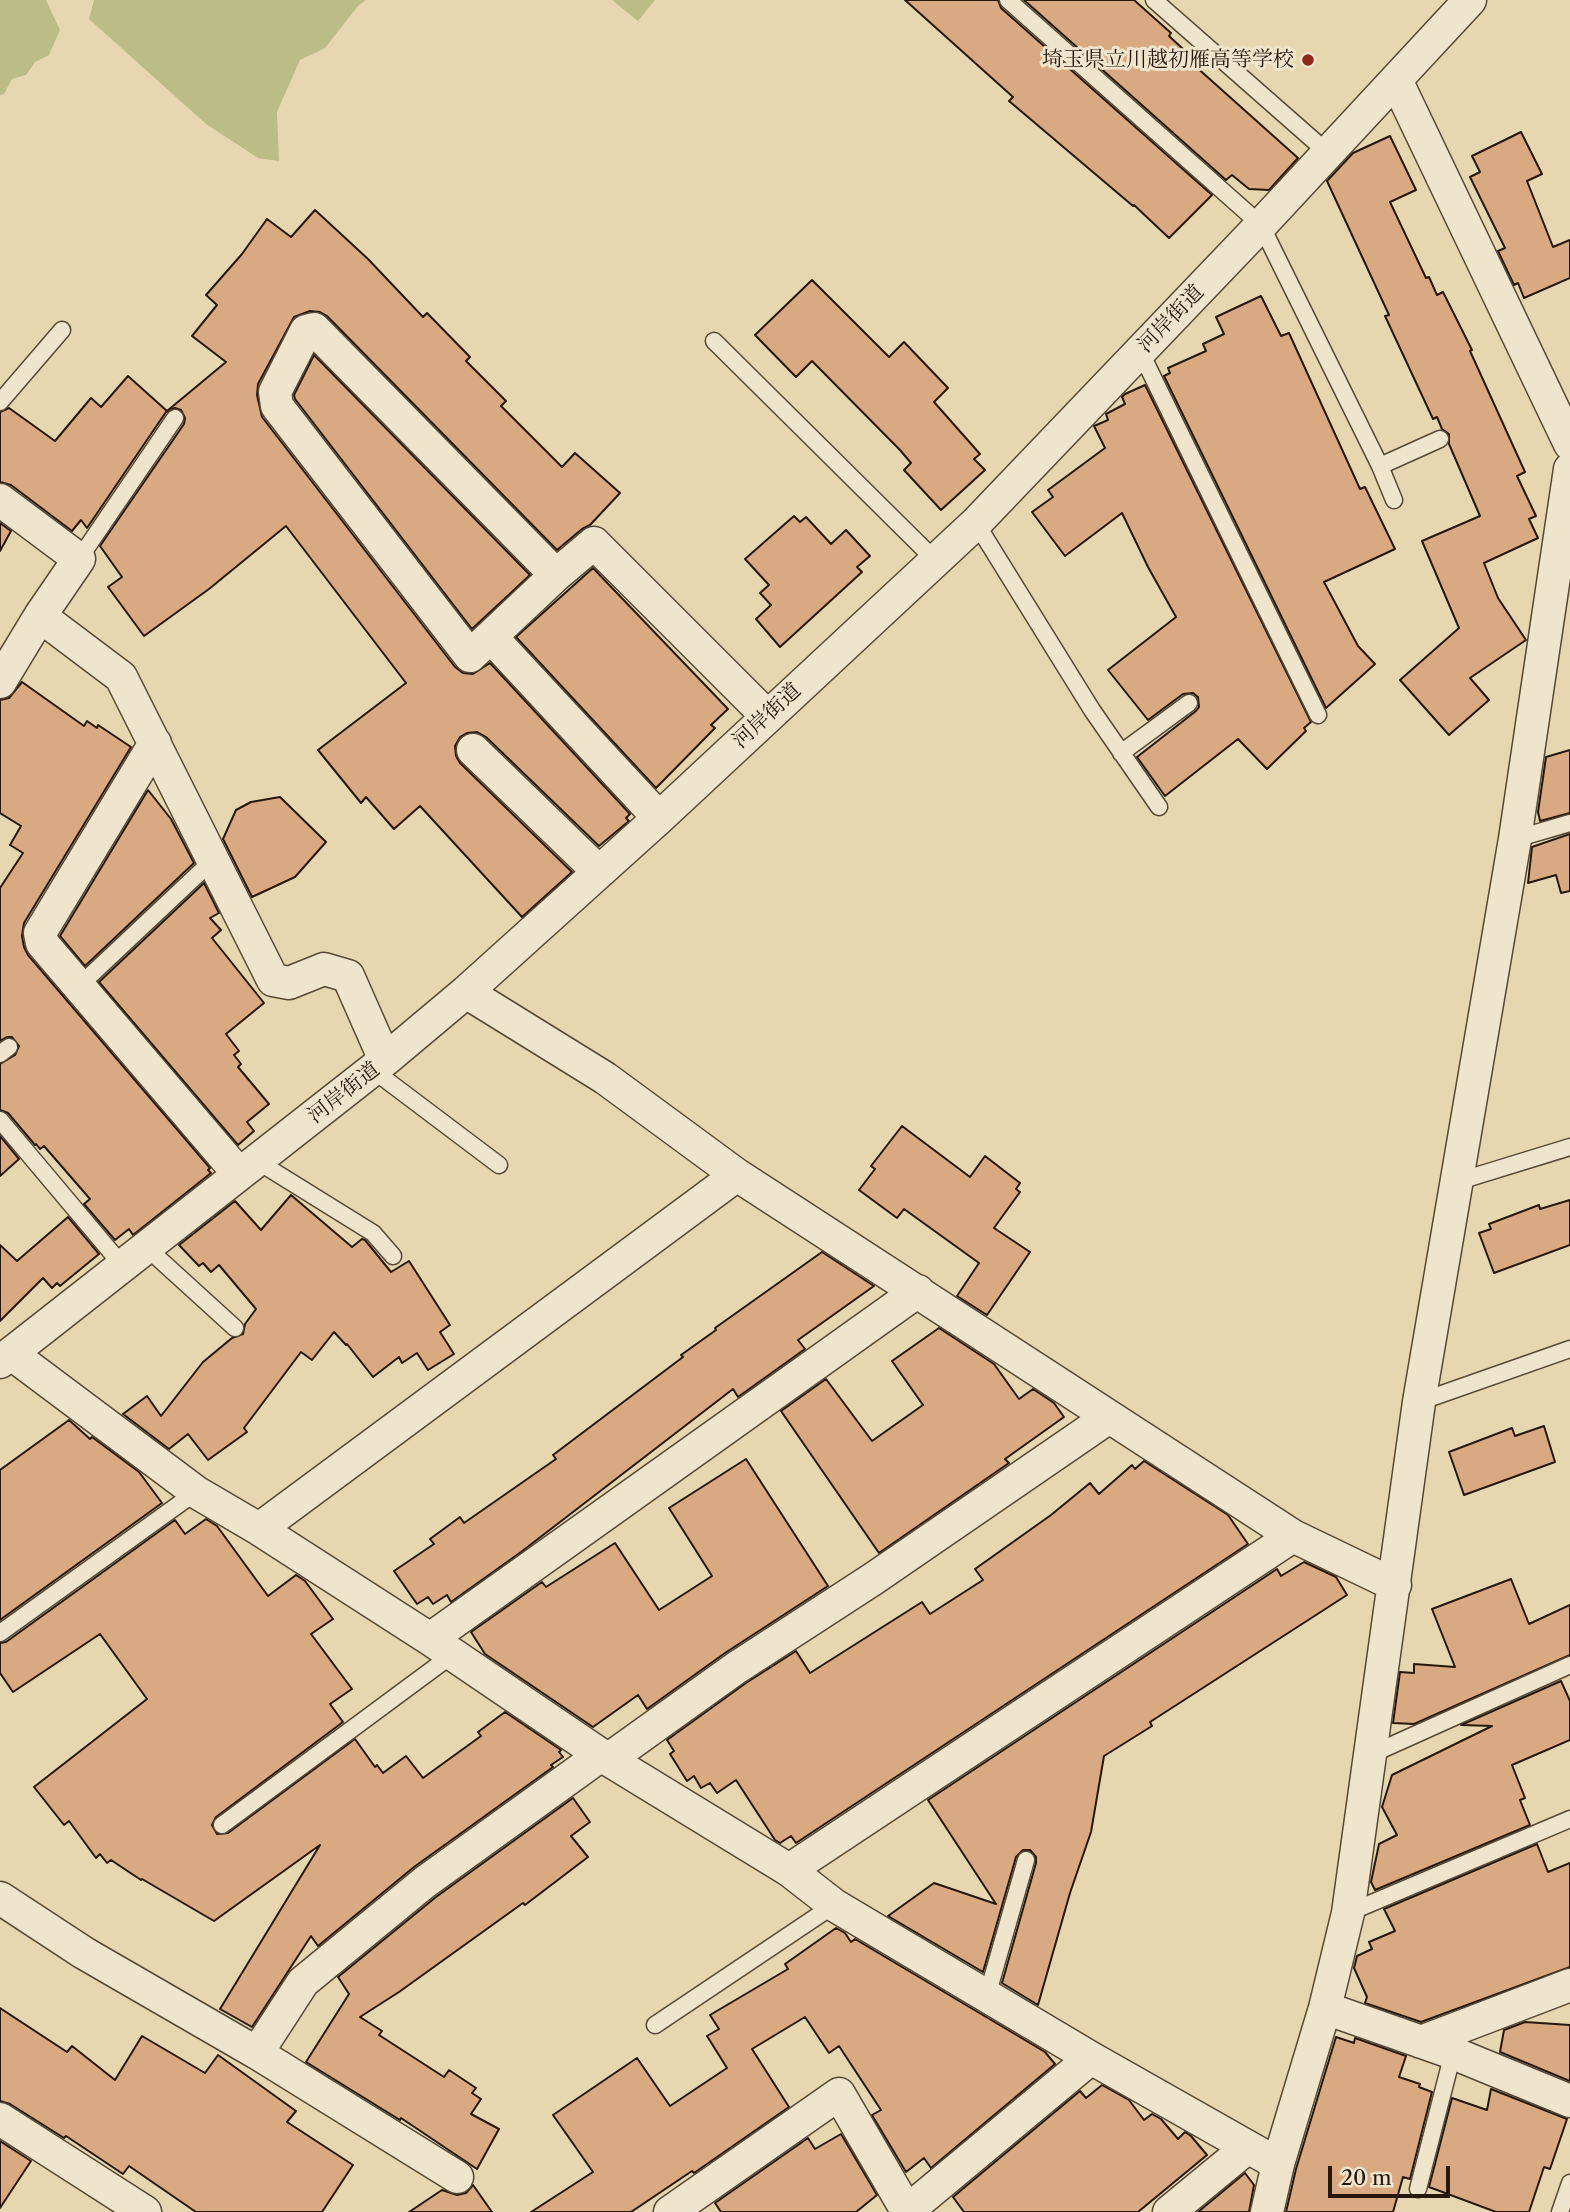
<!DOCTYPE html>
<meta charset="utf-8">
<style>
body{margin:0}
#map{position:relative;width:1570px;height:2212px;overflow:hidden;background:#e7d7b1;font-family:"Libre Caslon Text",serif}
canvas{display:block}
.scale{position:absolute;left:1328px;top:2166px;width:122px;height:32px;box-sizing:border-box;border:4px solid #26180c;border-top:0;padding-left:9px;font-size:21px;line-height:24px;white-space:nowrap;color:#26180c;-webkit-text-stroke:5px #efe5cc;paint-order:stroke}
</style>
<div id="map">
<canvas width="1570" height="2212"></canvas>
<div class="scale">20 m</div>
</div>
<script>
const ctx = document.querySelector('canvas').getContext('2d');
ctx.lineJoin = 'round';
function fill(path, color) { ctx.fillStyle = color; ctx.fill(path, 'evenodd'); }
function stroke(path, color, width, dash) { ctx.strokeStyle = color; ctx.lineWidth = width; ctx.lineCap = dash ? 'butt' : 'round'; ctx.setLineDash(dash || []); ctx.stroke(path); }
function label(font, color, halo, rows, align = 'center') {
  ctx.font = font + ' "Libre Caslon Text","Noto Serif JP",serif'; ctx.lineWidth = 6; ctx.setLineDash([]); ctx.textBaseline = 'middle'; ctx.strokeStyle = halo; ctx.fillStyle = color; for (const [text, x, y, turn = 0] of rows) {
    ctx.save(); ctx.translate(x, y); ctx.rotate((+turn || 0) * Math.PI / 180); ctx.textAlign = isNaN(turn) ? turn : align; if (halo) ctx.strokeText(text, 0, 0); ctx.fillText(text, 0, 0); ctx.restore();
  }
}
const green = new Path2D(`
 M0,0h46l14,30 -11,25 -14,7 -9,13 -14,4 -8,15 -4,1z
 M94,0h272l-8,6 -33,42 -25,12 -23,52 2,49 -21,-3 -52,-34 -117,-105z
 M612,0h43l-17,21z`);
const building = new Path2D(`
 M905,0h93l3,8 211,187 -43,43 -35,-33 -1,1 -124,-105 4,-4z
 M1024,0h110l37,33 -2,3 28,26 -3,3 104,93 -29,32 -20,-1 -17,-14 -6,5z
 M1521,132l21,42 -15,7 26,66 17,-7v38l-46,20 -6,-15 -4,2 -16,-34 7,-3 -35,-71 10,-5 -8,-16z
 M1390,136l26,54 -26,12 36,76 3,-1 8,18 6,-3 29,58 -2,1 55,121 -8,4 19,40 -7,3 9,19 -54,25 14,35 28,42 -56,38 19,22 -40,35 -49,-55 59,-52 -37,-87 58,-25 -31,-72v-10l-7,-5 -5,-12 -4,2 -48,-103 4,-1 -62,-134 26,-28z
 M315,210l53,49 55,58 4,-4 43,44 -4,4 40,40 -5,5 61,61 13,-14 45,40 -30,32 -8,4 -25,21 -230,-234 -7,-4 -10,-1 -16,6 -36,67 -1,11 5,22 193,250 8,6 10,1 17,-11 140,151 -4,4 3,3 -30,25 -113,-109 -9,-5 -10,1 -7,4 -5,9 1,10 4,7 112,109 -50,45 -102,-111 -26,23 -28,-32 -5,6 -43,-53 88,-67 -120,-157 -77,63 -65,47 -36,-49 14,-10 -22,-31 84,-122 1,-6 -4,-8 -6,-2 -9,4 -79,116 -6,-8 -9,11 -61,-46 -11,-3v-70l9,-4 46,33 36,-43 10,9 27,-31 39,35 59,-49 -34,-26 25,-31 -11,-10 36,-41 25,-35 24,18z
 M812,280l77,77 15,-15 44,46 -14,14 46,52 -6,5 11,11 -44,40 -37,-40 7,-7 -11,-13 -88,-89 -16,16 -41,-42z
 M1261,296l20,40 8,-3 71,156 5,-2 30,62 -71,33 34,64 17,18 -49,44 -162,-332 6,-3 -2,-5 38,-17 -3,-7 21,-10 -8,-17z
 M314,355l216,220 -58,54 -177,-230 -1,-4z
 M1145,385l166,337 -7,6 2,3 -39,38 -29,-30 -73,57 -28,-39 59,-46 3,-4 -1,-10 -5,-4 -10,1 -35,26 -40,-50 68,-53 -28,-50 -26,-54 -57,43 -33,-44 21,-15 -5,-7 57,-42 -11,-22 14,-6 -2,-6 19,-10 -3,-7 3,-3z
 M794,516l6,6 6,-5 25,27 15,-14 24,26 -13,11 5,5 -82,75 -24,-28 15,-14 -11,-12 9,-8 -24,-26z
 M0,523l11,8 -11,20z
 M593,568l135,141 -17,16 4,3 -59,60 -140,-151z
 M22,682l62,44 3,-5 10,7 1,-3 33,22 -107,176 -2,13 2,11 4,8 182,213 -2,2 3,3 -78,62 -4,-6 -14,11 -31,-36 6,-5 -46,-53 -4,3 -4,-5 -1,1 -27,-32 -8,-3v-46l15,-9 4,-9 -7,-9h-5l-7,4v-153l23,-35 -13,-8 11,-19 -21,-13v-113l9,-2z
 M1570,750v63l-30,8 -2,-9 8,-55z
 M148,790l23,29 23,44 -109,103 -25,-30z
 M280,797l46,45 -31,35 -43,20 -29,-58 13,-29 15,-8z
 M1570,834v57l-9,2 -5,-18 -28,8 4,-36z
 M204,883l15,30 -9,5 11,12 -9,8 52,65 -38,31 13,17 -5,4 7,9 -3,3 31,37 -22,18 7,9 -16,14 -139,-163z
 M902,1126l68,51 15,-21 35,27 -4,6 4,3 -26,36 36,24 -43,63 -30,-19 22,-33 -75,-54 -7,9 -38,-28 16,-21 -4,-3z
 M0,1136l19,23 -19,17z
 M291,1195l61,52 10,-8 3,1 26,32 18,-11 41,64 -10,7 14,22 -26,16 -11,-17 -15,10 -3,-6 -26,20 -26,-33 -1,1 -12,-13 -22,28 -11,-8 -57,76 3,4 -39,28 -20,-26 -19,15 -46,-35 24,-18 14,20 42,-54 29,-24 11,-4 2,-10 11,-15 -37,-44 -8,7 -8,-9 -4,3 -20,-21 56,-44 26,29z
 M1570,1200v45l-76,28 -15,-40 12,-4 -2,-5 50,-19 1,4z
 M68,1217l31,37 -39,32 -3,-3 -5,5 -9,-10 -43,43v-76l17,16z
 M822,1252l52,34 -76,54 7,9 -67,48 -5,-8 -212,163 -70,50 -4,-7 -14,9 -5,-7 -11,7 -23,-33 40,-27 -4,-5 30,-22 4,6 92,-64 -3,-4 130,-98 -2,-2 35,-25 -1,-2z
 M939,1328l55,36 25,35 14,-10 21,14 10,14 -59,42 4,4 -130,90 -98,-142 45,-32 46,62 51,-36 -31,-44z
 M69,1420l21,19 2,-2 47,35 23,31 -162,117v-150z
 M1544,1426l11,36 -91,33 -15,-43 63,-24 3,8z
 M746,1459l82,127 -103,67 -78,56 -9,-14 -45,32 -108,-73 -14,-22 71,-50 4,5 69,-44 44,67 53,-34 -43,-68z
 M1144,1461l84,54 20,29 -452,299 -5,-7 -11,7 -5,-3 -39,-60 -19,13 -7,-10 -9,5 -7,-12 -7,5 -17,-27 4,-3 -7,-11 79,-57 50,-32 14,22 112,-71 8,12 53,-34 -8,-11 76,-54 39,-32 9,11 33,-29 3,4z
 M206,1519l11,7 51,70 28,-21 9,6 28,38 -22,15 41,55 -22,15 13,18 -127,95 -4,8 5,9 11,-1 127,-94 20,28 2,-2 6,8 23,-17 17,22 58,-42 -3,-4 27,-20 56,38 -2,2 4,5 -12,8 2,2 -139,100 -96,79 -7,-10 -59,91 -32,-18 100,-164 -106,76 -72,-42 -1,1 -30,-20 -4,3 -7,-9 -4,4 -27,-37 -5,4 -30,-38 113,-88 -47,-65 -87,58 -13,-19v-30l6,-1 169,-122 10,14z
 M1304,1562l32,15 11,18 -197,127 2,4 -48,30 -13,76 -21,61 -32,112 -36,-22 34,-120v-6l-6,-7h-7l-7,7 -33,115 -95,-56 46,-33 62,21 -68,-104 349,-231 4,7z
 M1511,1579l18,45 41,-19v50l-156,69 -21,-1 7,-51 14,1v-9l41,3 -23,-58z
 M1561,1681l9,20v39l-58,25 13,33 -5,2 10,25 -155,65 -4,-8 8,-38 18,-9 -15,-28 10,-32 100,-49 -31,-1z
 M573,1798l17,24 -19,14 17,21 -63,48 -2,-2 -124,89 -39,25 22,14 -3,4 65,42 5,-7 27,18 -4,5 9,6 -10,15 28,15 -22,40 -76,-51 -1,2 -94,-58 43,-68 -11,-17 98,-80z
 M1537,1844l11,28 22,-9v104l-149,55 -56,-19 2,-6 -13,-29 3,-12 15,-7 -3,-7 26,-11 -11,-22z
 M836,1928l9,5 6,9 4,-3 190,113 10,12 -124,104 -7,-10 -18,14 -34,-57 9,-5 -42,-64 -10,7 -24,-36 -53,32 37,58 -95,66 -2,-2 -61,41h-100l62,-40 -40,-57 84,-57 33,48 57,-38 -20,-32 12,-7 -9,-14 78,-46 -3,-5z
 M0,2008l67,44 5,-6 43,34 27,-44 63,37 13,-18 78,56 -9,11 66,43 -31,47h-126l-67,-46 -6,8 -57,-38 -2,2 -54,-34 -10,-3z
 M1525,2022l45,3v56l-70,-29 4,-22z
 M1336,2037l18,6 1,-5 51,18 -7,21 21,7 -1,3 13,5 -22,87 -7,-2 -10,35h-107l10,-43z
 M1102,2085l27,15 15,20 8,-6 9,5 17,20 7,-7 6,4 16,19 -69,57h-174l-11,-15 127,-106 6,7z
 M1491,2089l76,30 -17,50 -6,-2 -15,45h-33l-67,-25 23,-89 35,12z
 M841,2134l36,61 -21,17h-135l-6,-9 93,-65 7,11z
 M0,2141l31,20 -31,47z
 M1245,2173l9,12 -5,27h-51z
 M473,2185l19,27h-83l33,-22 15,5 9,-2z`);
const service = new Path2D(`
 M1008,0l253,225 119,241 14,34
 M1154,0l174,153
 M714,341l222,220
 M1140,351l178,364
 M0,402l62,-72
 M1380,466l60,-27
 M976,523l116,187 67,97
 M79,559l96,-141
 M1121,753l68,-50
 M1515,839l55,-16
 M78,987l135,-127
 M0,1054l9,-7
 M373,1070l126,95
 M0,1120l122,145
 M257,1161l116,72 20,23
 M1456,1182l114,-35
 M146,1247l89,81
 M1419,1402l151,-53
 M0,1633l196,-141
 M1372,1754l198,-89
 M222,1825l230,-170
 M1348,1913l222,-94
 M987,1996l39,-136
 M655,2025l179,-120
 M1418,2189l35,-136
 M1560,2212l10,-29`);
const minor = new Path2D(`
 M1396,80l174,364
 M0,500l79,59 -39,57 -40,66
 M556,575l-242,-246 -8,2 -31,61 2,14 193,250 86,-81 38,-32 173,173
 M40,616l81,61 152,303 16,3 35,-14 24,7 37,84
 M491,637l168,181
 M155,743l-115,190 2,10 197,231
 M473,750l126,122
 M466,992l139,86 132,97 556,361 102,49
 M13,1355l183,137 63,37 171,110 171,116 188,115 45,35 257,153 187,106
 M0,1362l385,-302 81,-68 193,-174 317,-295 285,-298 209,-225
 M259,1529l478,-354
 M430,1639l488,-348
 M609,1759l127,-91 137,-89 236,-162
 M789,1870l504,-334
 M0,1898l84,55 173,100 200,124
 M1325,2008l128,45 117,48
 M1421,2042l149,-57
 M257,2053l46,-71 122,-100 176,-127
 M0,2119l145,93
 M670,2212l169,-118 68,117
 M906,2212l185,-154
 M1169,2212l79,-65
 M1267,2212l11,-48 47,-156 23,-95 71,-511 96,-563 55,-370`);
const markers = [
 [1308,60,7,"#8f2418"]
];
const poiNames = [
 ["埼玉県立川越初雁高等学校",1294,60]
];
const streetNames = [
 ["河岸街道",1171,319,-46],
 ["河岸街道",767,716,-43],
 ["河岸街道",344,1093,-38]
];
fill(green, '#bcbc87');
fill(building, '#d9a981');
stroke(building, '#26180c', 2);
stroke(service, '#564835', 19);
stroke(minor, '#564835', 35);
stroke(service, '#efe5cc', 16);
stroke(minor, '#efe5cc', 32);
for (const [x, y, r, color] of markers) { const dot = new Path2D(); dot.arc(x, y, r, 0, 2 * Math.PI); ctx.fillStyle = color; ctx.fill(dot); stroke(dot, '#efe5cc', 2.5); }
label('21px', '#26180c', '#efe5cc', poiNames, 'right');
label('21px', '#26180c', '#efe5cc', streetNames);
</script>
